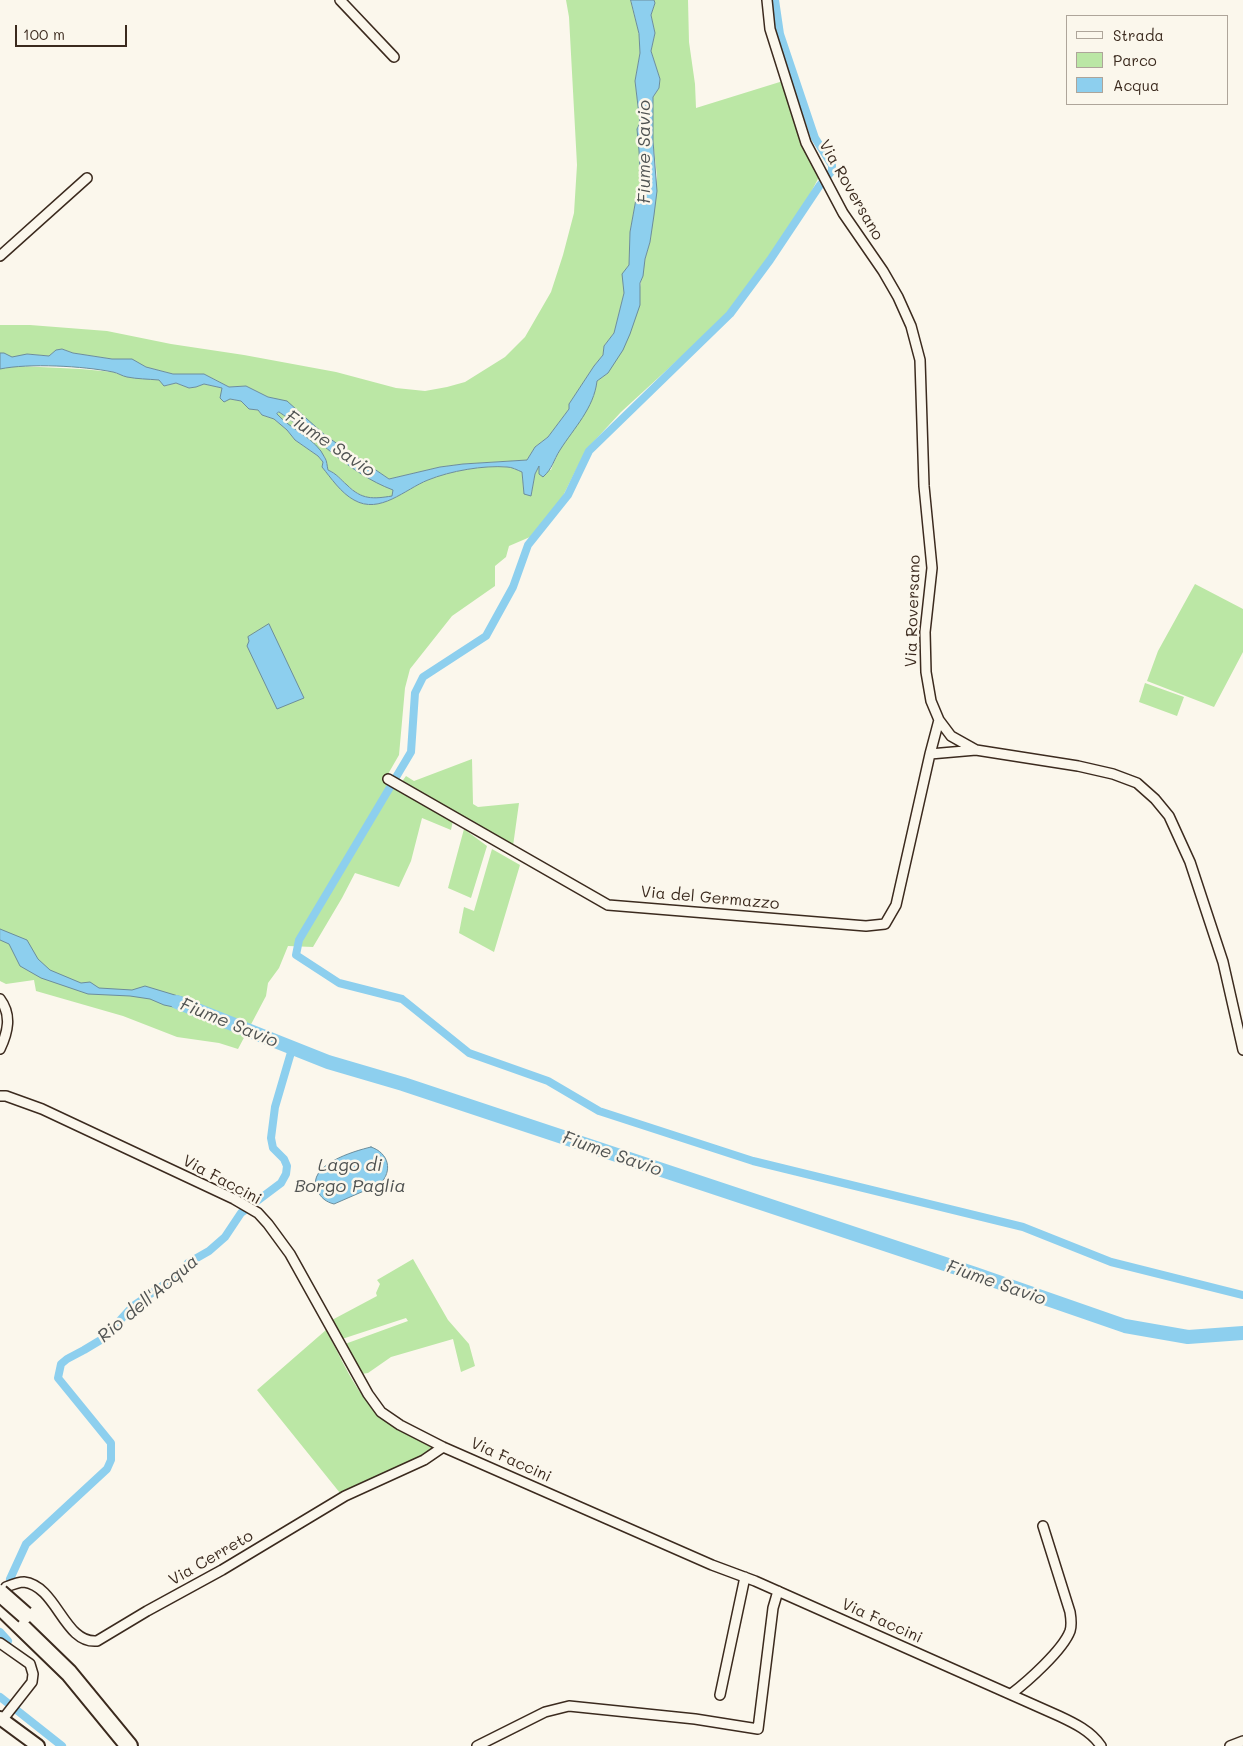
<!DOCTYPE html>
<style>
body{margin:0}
#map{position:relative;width:1243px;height:1746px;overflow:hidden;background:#fbf7ec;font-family:Mali,sans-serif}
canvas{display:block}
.legend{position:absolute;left:1066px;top:15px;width:162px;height:90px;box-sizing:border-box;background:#fbf7ec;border:1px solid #aea59a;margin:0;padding:6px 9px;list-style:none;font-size:15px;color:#3b2a1e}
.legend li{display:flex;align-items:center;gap:10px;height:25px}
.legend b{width:25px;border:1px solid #aea59a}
.scale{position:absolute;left:15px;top:25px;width:112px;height:22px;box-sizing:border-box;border:2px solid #3b2a1e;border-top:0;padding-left:6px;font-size:15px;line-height:18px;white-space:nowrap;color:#3b2a1e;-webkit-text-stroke:4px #fbf7ec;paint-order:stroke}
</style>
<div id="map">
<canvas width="1243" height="1746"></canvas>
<ul class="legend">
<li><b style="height:6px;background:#fbf7ec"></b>Strada</li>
<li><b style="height:14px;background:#bbe7a5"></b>Parco</li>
<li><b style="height:14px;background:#8dcfee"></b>Acqua</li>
</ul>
<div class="scale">100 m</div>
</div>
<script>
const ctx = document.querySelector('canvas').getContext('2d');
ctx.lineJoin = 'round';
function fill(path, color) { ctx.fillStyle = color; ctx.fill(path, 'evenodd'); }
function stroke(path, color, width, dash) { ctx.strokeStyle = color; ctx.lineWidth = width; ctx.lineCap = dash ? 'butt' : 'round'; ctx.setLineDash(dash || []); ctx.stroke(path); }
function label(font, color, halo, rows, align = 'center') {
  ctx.font = font + ' Mali,sans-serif'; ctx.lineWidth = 5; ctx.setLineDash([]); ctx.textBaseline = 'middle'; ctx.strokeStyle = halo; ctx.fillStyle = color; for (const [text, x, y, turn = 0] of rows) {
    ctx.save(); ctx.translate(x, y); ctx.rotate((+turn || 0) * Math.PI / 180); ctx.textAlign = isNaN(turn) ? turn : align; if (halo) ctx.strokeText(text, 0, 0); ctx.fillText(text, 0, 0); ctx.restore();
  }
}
const green = new Path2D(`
 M566,0h65l8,34 1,19 -5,28 5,42 -3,6 2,22 2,40 -5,8 -6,33 -1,33 -6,9 1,19 -10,40 -10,13 -1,9 -9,11 -25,38v5l-21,28 -13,10 -8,13 -64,4 -23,3 -51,12 -63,-43 -39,-34 -19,-5 -22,-11 -17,1 -25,-13h-31l-27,-7 -15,-8h-19l-39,-6 -11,-4 -6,1 -7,6 -22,-2 -8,12 62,3 32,3 15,5 31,3 6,6 11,-3 13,5 7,-1 8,-3 18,4 8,11 11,2 8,8 9,1 4,5 12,4 13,11 8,10 23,16 5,6 -1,5c10,11 19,26 32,33 26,15 51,-11 74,-20 22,-9 56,-15 79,-13 5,0 10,3 15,5l2,21 7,3 4,-22 5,-10 11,6c2,-6 5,-13 8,-18 12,-24 35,-44 38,-71l11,-8 31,-80 6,-34 5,-17 7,-66 -4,-35v-44l6,-9 1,-9 -9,-28 4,-18 -4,-18 4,-12 -1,-3h34l1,42 6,42 1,24 87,-27 18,57 18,39 -10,19 -42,64 -38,53 -108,99 -35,38 -24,48 -32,39 -21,9 -3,11 -11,9v20l-43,30 -42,53 -5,19 -6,67 -15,26 12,9 10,-14 8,5 58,-22 1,45 5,3 41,-4 -6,43 -59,-30 -3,14 -29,-12 -11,43 -12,26 -44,-14 -13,25 -29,49 -25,-1 -9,22 -11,15 -2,13 -28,53 -19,-6 -42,-6 -54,-21 -87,-25 -2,-11 -28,4 -6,-3v-656h30l77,6 64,13 73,11 92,17 60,16 29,3 22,-4 18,-5 40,-25 20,-20 26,-45 12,-37 11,-42 3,-48 -8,-148z
 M279,412c39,26 70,61 115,78l-2,7c-20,2 -29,3 -45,-12 -7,-6 -10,-11 -19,-15l-3,-13 -49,-43z
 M1195,584l48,25v43l-29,55 -67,-26 11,-30z
 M1145,683l39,14 -7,19 -38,-14z
 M464,829l23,17 -16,52 -23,-10z
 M492,849l28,16 -26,87 -35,-19 5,-26 10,4z
 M413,1259l35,61 21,24 6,22 -14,6 -8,-33 -62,18 -23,16 -7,1 -16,-30 63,-23 -2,-3 -64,21 -10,-19 45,-24 -1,-3 4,-9 -3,-4z
 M326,1330c17,31 32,70 62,92 12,9 27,15 40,21l4,5 -2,5 -90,40 -83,-103z`);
const water = new Path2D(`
 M631,0h23l1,3 -4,12 4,18 -4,18 9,28 -1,9 -6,9v44l4,50 -3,24 -4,27 -5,17 -2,17 -3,7v22l-10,29 -7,16 -15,23 -11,8c-3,27 -23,47 -37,69 -7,11 -7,18 -17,27l-4,-3v-8l-4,8 -4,22 -7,-2 -2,-22c-5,-2 -10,-5 -15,-5 -23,-2 -57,4 -79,13 -23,9 -48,35 -74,20 -13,-7 -23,-22 -32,-33l1,-5 -5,-6 -23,-16 -8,-10 -13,-11 -12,-4 -4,-5 -9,-1 -8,-8 -11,-2 -6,3 -4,-4 2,-10 -18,-4 -8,3 -7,1 -13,-5 -12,3 -5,-6c-11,-1 -22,-1 -32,-3 -5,-1 -9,-4 -14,-5 -30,-6 -84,-9 -113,-3v-16h4l8,4 15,-3 22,2 7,-6 6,-1 11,4 39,6h20l14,8 27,7h31l25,13 17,-1 22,11 19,4 39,35 63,43 51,-12 23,-3 64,-4 8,-13 13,-10 21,-28v-5l25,-38 9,-11 1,-9 10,-13 10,-40 -2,-19 7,-9 1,-33 6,-33 5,-8 -2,-40 -2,-22 3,-6 -5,-42 5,-28 -1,-19zM279,412c40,26 69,61 114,78l-1,6c-19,3 -30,4 -45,-11 -7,-6 -10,-11 -19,-15 -1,-4 -1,-9 -3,-12 -9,-20 -34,-28 -48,-44z
 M269,624l35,74 -27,11 -30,-63 2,-5 -1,-4z
 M0,929l27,11 11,19 12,11 31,13 9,-1 9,6 33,2 13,-4 53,16 -9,11 -6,-4 -19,-4 -14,-6 -20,-3 -42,-2 -47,-16 -21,-12 -11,-22 -9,-4z
 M371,1147c18,6 22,24 9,37l-46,20c-8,-2 -13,-6 -17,-14 -11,-25 37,-39 54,-43z`);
const canal = new Path2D(`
 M775,0l5,34 35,104 17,27v6l-12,14 -50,75 -40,54 -141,137 -21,44 -40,50 -15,42 -27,49 -63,41 -8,16 -4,59 -112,188 -3,15 43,28 63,16 67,54 79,28 51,30 154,50 270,66 88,35 132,33
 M10,1579l16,-35 81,-75 4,-9v-17l-53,-65 3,-14 6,-5 17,-9 20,-12 29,-32 32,-22 11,-5 12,-16 21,-12 16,-14 16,-24 40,-30 5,-9 1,-8 -3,-7 -11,-11 -2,-10 4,-31 17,-58
 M0,1632l8,9
 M0,1697l62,49`);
const river = new Path2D(`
 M177,1002l151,60 75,22 572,190 150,52 63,11 55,-4`);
const street = new Path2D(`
 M340,0l54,57
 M767,0l3,29 36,114 37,70 40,58 15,26 13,29 9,34 4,126 8,82 -7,64 1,40 5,29 8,19 12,16 25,14 102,16 35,8 24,9 18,16 14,17 21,46 33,100 20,88
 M0,256l87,-78
 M930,754l9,-34
 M388,779l220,126 258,21 19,-2 11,-19 34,-151 46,-4
 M0,999c12,16 8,33 0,50
 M0,1096h6l36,13 192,90 24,14 10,11 22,30 78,140 13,18 19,13 43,22 269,118 43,16 304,135c15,7 32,15 42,30
 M6,1587c5,-2 13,-5 18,-5 33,4 40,62 73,59l50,-30 75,-41 123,-74 79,-36 19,-13
 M0,1643l30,21 3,10 -1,8 -29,37
 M1011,1694c16,-12 52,-44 59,-63 2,-6 1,-13 0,-19l-27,-86
 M720,1695l25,-118
 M477,1746l68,-34 24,-6 126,13 63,10 15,-121 5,-17
 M1230,1746l13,-5`);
const secondary = new Path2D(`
 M0,1718l38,28`);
const highway = new Path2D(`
 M0,1606l69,67 60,73`);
const highwayBridge = new Path2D(`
 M0,1593l25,22`);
const streetNames = [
 ["Via Roversano",851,190,60],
 ["Via Roversano",913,611,-88],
 ["Via del Germazzo",710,898,5],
 ["Via Faccini",222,1180,28],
 ["Via Faccini",511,1460,24],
 ["Via Cerreto",211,1558,-30],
 ["Via Faccini",882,1621,24]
];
const waterNames = [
 ["Fiume Savio",644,152,-90],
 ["Fiume Savio",330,444,34],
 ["Fiume Savio",229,1023,22],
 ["Fiume Savio",612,1154,19],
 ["Lago di",350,1165],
 ["Borgo Paglia",350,1186],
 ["Fiume Savio",996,1283,19],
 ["Rio dell'Acqua",148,1299,-40]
];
fill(green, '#bbe7a5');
fill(water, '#8dcfee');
stroke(water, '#6c8d9b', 1);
stroke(canal, '#8dcfee', 8);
stroke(river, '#8dcfee', 14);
stroke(street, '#3b2a1e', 12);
stroke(secondary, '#3b2a1e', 16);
stroke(highway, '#3b2a1e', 20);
stroke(street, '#fbf7ec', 9);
stroke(secondary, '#fbf7ec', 12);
stroke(highway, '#fbf7ec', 16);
stroke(highwayBridge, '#3b2a1e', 20, []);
stroke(highwayBridge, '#fbf7ec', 16);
label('16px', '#3b2a1e', '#fbf7ec', streetNames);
label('italic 18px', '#505352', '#fbf7ec', waterNames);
</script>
